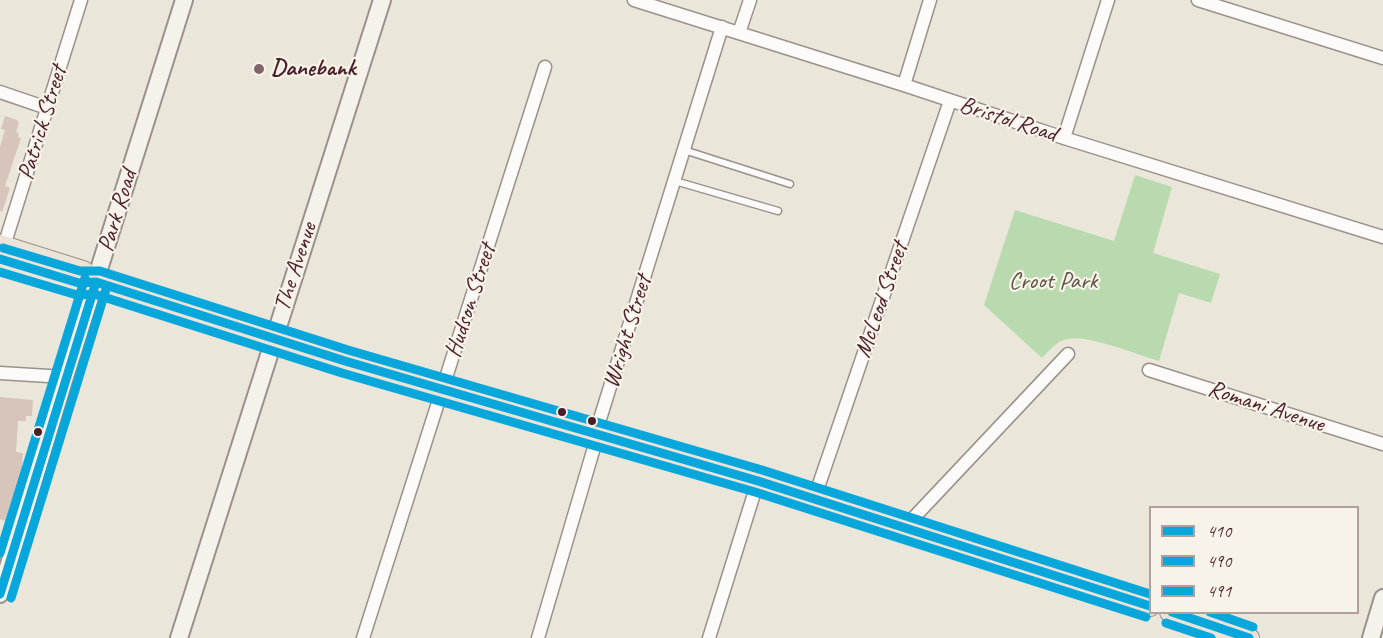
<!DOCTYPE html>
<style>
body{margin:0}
#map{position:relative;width:1383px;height:638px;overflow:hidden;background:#ebe6da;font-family:Caveat,sans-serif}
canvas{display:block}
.legend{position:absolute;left:1149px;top:506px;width:210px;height:108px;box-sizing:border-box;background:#f7f3e8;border:2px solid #b29e9c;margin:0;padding:8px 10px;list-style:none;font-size:18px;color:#4a1f2b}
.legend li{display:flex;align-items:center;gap:12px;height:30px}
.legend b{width:30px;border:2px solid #b29e9c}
</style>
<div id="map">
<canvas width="1383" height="638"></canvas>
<ul class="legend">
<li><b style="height:8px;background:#07a6db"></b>410</li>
<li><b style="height:8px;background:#07a6db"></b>490</li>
<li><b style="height:8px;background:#07a6db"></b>491</li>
</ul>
</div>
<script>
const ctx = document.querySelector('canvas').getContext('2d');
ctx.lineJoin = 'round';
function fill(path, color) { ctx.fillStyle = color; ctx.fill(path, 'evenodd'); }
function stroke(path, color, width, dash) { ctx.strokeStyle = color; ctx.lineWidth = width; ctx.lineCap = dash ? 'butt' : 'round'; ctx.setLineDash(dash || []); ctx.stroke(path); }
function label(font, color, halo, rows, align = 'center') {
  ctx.font = font + ' Caveat,sans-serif'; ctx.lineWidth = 4.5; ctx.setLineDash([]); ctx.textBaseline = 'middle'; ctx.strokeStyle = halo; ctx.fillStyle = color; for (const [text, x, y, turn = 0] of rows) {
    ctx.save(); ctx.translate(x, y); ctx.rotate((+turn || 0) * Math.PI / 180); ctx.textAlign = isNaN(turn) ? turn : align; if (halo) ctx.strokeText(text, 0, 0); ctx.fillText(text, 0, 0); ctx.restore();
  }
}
const green = new Path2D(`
 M1135,175l37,12 -19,66 67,21 -9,29 -32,-10 -20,68c-21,-6 -72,-27 -91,-22 -12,2 -18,11 -26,19l-58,-53 31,-95 99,31z`);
const building = new Path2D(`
 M5,116l12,4 2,3 -3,9 3,1 -1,4 3,1 -16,48 5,2 -8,24 -2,-1v-64l5,-17 -4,-1z
 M0,397l33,3 -1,16h-6v5h-8l-2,31 7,1 -2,25 -14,44 -7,-3z`);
const lane = new Path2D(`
 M684,150l106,34
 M675,181l103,30`);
const street = new Path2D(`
 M634,0l270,85 160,53 319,99
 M1198,0l185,58
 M739,33l11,-33
 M904,85l26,-85
 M0,92l47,16
 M1064,138l44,-138
 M4,246l77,-246
 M1149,370l234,74
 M0,373l65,4
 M814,499l136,-398
 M904,528l164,-174
 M363,638l182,-571
 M538,638l60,-204 2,-15 122,-392
 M709,638l49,-157`);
const secondary = new Path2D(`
 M0,594l65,-217 119,-377
 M179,638l203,-638
 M1371,638l12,-40`);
const primary = new Path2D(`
 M0,245l83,26 13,11 14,5 235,74 413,120 392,125
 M1170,612l79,26`);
const bus1 = new Path2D(`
 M0,259l79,24 17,-1 249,79 413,120 392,125
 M0,594l96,-312
 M1172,612l77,26`);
const bus2 = new Path2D(`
 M0,272l77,23 17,-1 248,79 413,119 391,125
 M11,598l96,-312
 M1166,623l45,15`);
const bus3 = new Path2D(`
 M3,248l77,23h20l248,79 414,120 388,124
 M0,553l85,-275
 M1210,612l43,15`);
const markers = [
 [259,69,6,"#826568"],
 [562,412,5,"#4a1f2b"],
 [592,421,5,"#4a1f2b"],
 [38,432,5,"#4a1f2b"]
];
const poiNames = [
 ["Danebank",271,69]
];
const streetNames = [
 ["Bristol Road",1008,120,18],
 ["Patrick Street",43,123,-73],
 ["Park Road",118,211,-73],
 ["The Avenue",296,267,-72],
 ["McLeod Street",882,300,-71],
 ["Hudson Street",471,301,-72],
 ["Wright Street",628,332,-73],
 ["Romani Avenue",1266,407,18]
];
const parkNames = [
 ["Croot Park",1053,282]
];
fill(green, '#b8daae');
fill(building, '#d7c5bb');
stroke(lane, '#9a908c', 9);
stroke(street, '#9a908c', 15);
stroke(secondary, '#9a908c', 20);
stroke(primary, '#9a908c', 22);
stroke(lane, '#fcfbf9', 6);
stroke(street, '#fcfbf9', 12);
stroke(secondary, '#f5f2ec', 16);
stroke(primary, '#ebe3d7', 20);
stroke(bus1, '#07a6db', 9);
stroke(bus2, '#07a6db', 9);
stroke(bus3, '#07a6db', 9);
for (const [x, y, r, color] of markers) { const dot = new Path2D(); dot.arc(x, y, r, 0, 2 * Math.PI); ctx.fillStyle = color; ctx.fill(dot); stroke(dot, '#f7f3e8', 2); }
label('bold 24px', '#4a1f2b', '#f7f3e8', poiNames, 'left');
label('24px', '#4a1f2b', '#f7f3e8', streetNames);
label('24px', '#5e5448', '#f7f3e8', parkNames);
</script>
